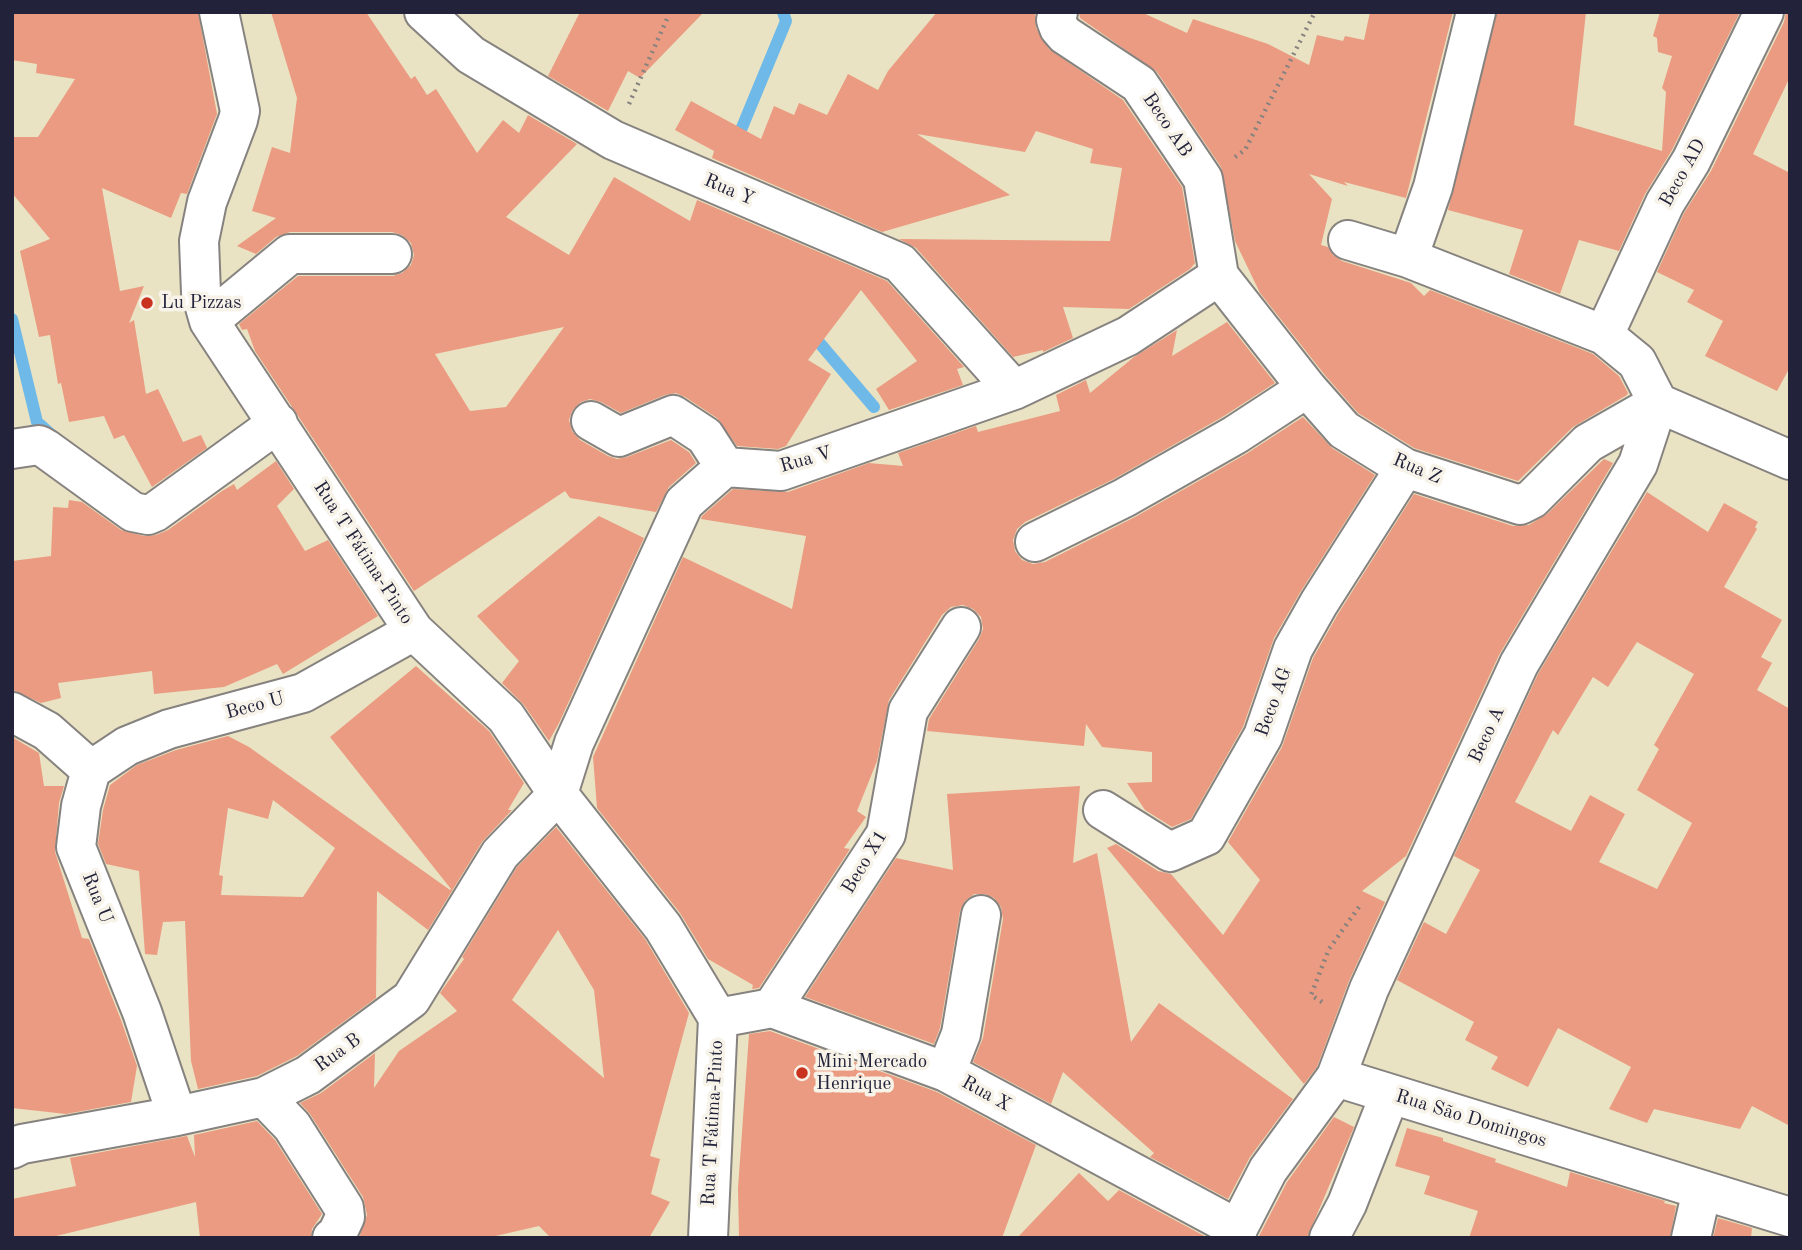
<!DOCTYPE html>
<meta charset="utf-8">
<style>
body{margin:0}
#map{position:relative;width:1802px;height:1250px;overflow:hidden;background:#e9e3c3;font-family:"Old Standard TT",serif}
canvas{display:block}
.frame{position:absolute;inset:0;border:14px solid #22223b;pointer-events:none}
</style>
<div id="map">
<canvas width="1802" height="1250"></canvas>
<div class="frame"></div>
</div>
<script>
const ctx = document.querySelector('canvas').getContext('2d');
ctx.lineJoin = 'round';
const poly = rows => new Path2D(rows.map(r => 'M' + r).join(''));
function trace(path, color, width, dash) { ctx.strokeStyle = color; ctx.lineWidth = width; ctx.lineCap = dash ? 'butt' : 'round'; ctx.setLineDash(dash || []); ctx.stroke(path); }
function fill(path, color) { ctx.fillStyle = color; ctx.fill(path, 'evenodd'); }
function label(font, color, halo, rows, align = 'center') {
  ctx.font = font + ' "Old Standard TT",serif'; ctx.lineWidth = 7; ctx.setLineDash([]); ctx.textBaseline = 'middle'; ctx.strokeStyle = halo; ctx.fillStyle = color; for (const [text, x, y, turn = 0] of rows) {
    ctx.save(); ctx.translate(x, y); ctx.rotate((+turn || 0) * Math.PI / 180); ctx.textAlign = isNaN(turn) ? turn : align; if (halo) ctx.strokeText(text, 0, 0); ctx.fillText(text, 0, 0); ctx.restore();
  }
}
const stream = poly([
 [736,142,786,21,783,12],
 [12,319,37,422,54,437],
 [811,333,874,407]
]);
const building = poly([
 [12,12,198,12,217,114,187,194,181,193,171,218,102,188,120,291,144,286,129,323,134,320,146,394,158,389,183,442,201,435,207,448,152,487,124,435,114,439,104,416,69,422,61,383,58,384,50,335,39,337,20,251,50,239,12,193,12,137,38,137,75,79,36,73,37,64,12,60],
 [271,12,366,12,411,79,415,76,427,95,436,89,477,153,503,120,519,133,528,115,577,144,506,217,569,255,614,177,690,221,697,200,887,281,964,367,957,369,963,385,889,410,876,389,917,361,861,290,808,360,831,374,786,446,778,449,737,446,717,418,685,397,676,393,665,395,621,413,601,402,590,399,581,402,572,411,569,420,572,431,580,440,608,456,617,459,627,457,671,440,689,452,696,463,669,487,656,512,570,498,565,491,414,591,255,351,247,329,242,330,239,324,298,276,393,276,402,273,411,265,414,255,411,243,402,235,392,232,290,232,276,237,256,254,237,246,276,218,252,211,272,147,290,153,297,98],
 [564,327,506,407,470,411,435,354],
 [580,12,704,12,640,78,628,71,608,111,548,76],
 [937,12,1035,12,1036,28,1049,49,1123,100,1182,187,1195,263,1190,269,1129,309,1063,307,1073,338,1043,352,1043,350,1013,357,916,248,899,239,1110,241,1122,168,1090,163,1093,149,1036,131,1025,152,917,134,1010,195,882,232,712,158,714,151,675,130,691,101,761,139,774,106,794,115,799,103,827,115,848,74,878,90,888,71],
 [1079,12,1141,12,1187,33,1193,19,1268,44,1309,65,1317,35,1343,41,1345,36,1364,40,1370,12,1453,12,1406,198,1344,182,1348,186,1309,174,1332,199,1321,245,1328,247,1333,255,1342,261,1411,283,1424,296,1430,290,1593,354,1619,376,1628,393,1627,395,1573,427,1518,481,1414,448,1358,413,1324,374,1260,293,1235,241,1221,167,1157,72,1080,18],
 [1497,12,1586,12,1574,125,1662,151,1666,92,1662,88,1672,56,1658,52,1657,38,1653,36,1660,12,1740,12,1672,150,1645,194,1619,251,1579,240,1560,294,1509,274,1523,230,1448,210],
 [1786,12,1790,12,1790,77,1753,154,1790,173,1790,367,1777,391,1705,356,1723,321,1687,302,1694,290,1657,272,1684,213,1711,171,1784,22],
 [1227,322,1275,383,1224,416,1114,479,1025,522,1017,529,1013,540,1015,551,1022,560,1033,564,1045,562,1135,517,1246,454,1303,417,1332,448,1375,475,1301,591,1274,638,1243,727,1191,819,1172,827,1145,810,1127,783,1152,782,1152,752,1102,747,1086,724,1084,746,927,731,929,719,979,639,983,629,981,617,973,609,963,605,951,607,942,615,889,700,877,761,857,811,866,817,844,848,850,849,759,988,752,989,753,985,708,959,680,913,597,808,593,757,683,557,792,609,806,536,701,519,702,516,733,489,788,492,869,463,903,466,898,453,976,426,978,432,1060,411,1056,395,1086,380,1090,393,1134,357,1177,330,1172,356],
 [1604,459,1613,463,1499,655,1406,856,1362,891,1385,902,1349,981,1317,1067,1304,1084,1107,848,1116,844,1158,871,1171,874,1223,935,1260,880,1228,842,1282,747,1313,658,1338,614,1414,494,1513,526,1529,525,1547,514],
 [276,461,294,489,277,506,305,551,328,540,378,616,283,674,277,664,224,687,154,694,152,671,58,683,61,698,41,703,13,690,12,561,51,556,53,507,68,508,69,500,82,502,121,530,144,536,156,535,168,530,222,491,234,484,237,490],
 [1647,492,1708,532,1724,503,1758,522,1755,527,1757,529,1724,587,1782,620,1761,657,1772,663,1757,690,1790,709,1790,1126,1752,1106,1740,1129,1654,1109,1647,1123,1609,1109,1631,1067,1558,1028,1528,1087,1491,1069,1498,1057,1465,1040,1474,1022,1397,980,1424,922,1446,934,1480,870,1454,856,1538,674],
 [1637,642,1694,674,1654,745,1659,749,1637,790,1692,823,1657,889,1599,862,1625,814,1590,795,1571,831,1515,802,1553,730,1558,735,1593,677,1608,687],
 [599,516,644,538,559,723,549,741,524,705,502,683,519,661,477,616],
 [416,666,489,731,524,783,508,810,512,810,482,842,428,930,377,891,376,998,297,1056,257,1076,198,1089,191,1061,185,921,163,922,157,955,145,954,139,871,106,864,98,844,103,810,110,785,137,765,176,750,228,736,249,747,450,890,451,889,330,737],
 [273,800,335,848,303,897,221,895,223,876,219,875,228,808,268,819],
 [12,737,39,753,44,786,64,786,59,803,55,852,82,938,89,939,121,1020,137,1066,131,1102,66,1114,12,1108],
 [1080,786,1073,863,1097,853,1131,1042,1159,1003,1293,1099,1250,1157,1228,1199,1150,1157,1154,1153,1063,1072,1051,1104,973,1062,983,1038,1003,919,1001,907,994,898,985,894,974,894,965,901,960,911,940,1028,934,1044,805,997,896,858,953,870,947,794],
 [556,827,645,939,689,1013,650,1156,660,1159,651,1194,670,1202,649,1238,551,1238,539,1226,487,1238,359,1238,367,1215,363,1197,310,1114,300,1103,321,1093,375,1053,374,1088,399,1051,457,1011,440,993,464,959,462,957,517,867],
 [558,930,594,990,604,1078,512,1000],
 [770,1031,937,1092,1036,1145,1002,1238,739,1238,738,1188,749,1034],
 [1334,1117,1354,1127,1307,1238,1258,1238,1287,1182],
 [257,1121,275,1140,322,1214,312,1229,311,1238,200,1238,196,1202,48,1238,12,1238,12,1199,76,1186,70,1158,187,1136,195,1157,194,1135],
 [1407,1128,1443,1138,1443,1141,1496,1159,1495,1162,1567,1187,1570,1172,1665,1201,1664,1203,1676,1206,1670,1238,1469,1238,1478,1211,1424,1194,1430,1176,1395,1166],
 [1079,1173,1108,1201,1119,1190,1208,1238,1017,1238],
 [1718,1218,1752,1228,1751,1238,1713,1238]
]);
const path = poly([
 [629,104,667,19],
 [1235,157,1245,150,1315,12],
 [1322,1002,1311,995,1329,949,1359,907]
]);
const minor = poly([
 [219,12,240,111,238,120,207,202,199,241,201,293,209,321,414,631,506,717,558,794,663,927,718,1018,708,1238],
 [424,12,471,55,613,140,900,263,1014,390],
 [1058,12,1056,20,1059,28,1065,35,1139,84,1203,179,1219,276,1307,388,1344,430,1405,468,1520,505,1532,499,1588,443,1658,403],
 [1348,240,1408,258,1604,335],
 [1408,258,1433,187,1476,12],
 [209,321,290,254,392,254],
 [1658,403,1637,362,1604,335,1665,203,1691,161,1764,12],
 [1658,403,1790,460],
 [591,421,619,437,673,415,705,436,725,467],
 [12,449,39,445,46,449,133,512,148,515,155,512,278,423],
 [1035,542,1124,498,1235,435,1307,388],
 [12,712,47,731,91,770],
 [91,770,81,806,76,847,142,1012,177,1116],
 [91,770,127,746,169,729,303,693,414,631],
 [1103,810,1170,852,1206,836,1263,736,1293,649,1319,603,1405,468],
 [772,1008,886,834,908,711,961,627],
 [718,1018,772,1008,946,1072,1238,1229],
 [946,1072,961,1034,981,915],
 [1336,1077,1790,1217],
 [264,1097,292,1126,344,1208,345,1217,337,1234,332,1238],
 [12,1149,22,1144,177,1116,264,1097,308,1075,411,999,500,854,558,794,574,743,684,503,725,467,781,471,1014,390,1128,336,1219,276],
 [1233,1238,1268,1170,1336,1077,1369,989,1519,664,1638,464,1658,403],
 [1329,1238,1347,1204,1390,1094],
 [1691,1238,1702,1190]
]);
const markers = [
 [147,303,7,"#c8321e"],
 [802,1073,7,"#c8321e"]
];
const streetNames = [
 ["Beco AB",1167,125,56],
 ["Beco AD",1683,173,-61],
 ["Rua Y",729,190,23],
 ["Rua V",806,460,-16],
 ["Rua Z",1417,469,23],
 ["Rua T Fátima-Pinto",363,553,57],
 ["Beco AG",1274,702,-70],
 ["Beco U",255,706,-15],
 ["Beco A",1487,735,-65],
 ["Beco X1",865,862,-59],
 ["Rua U",97,898,68],
 ["Rua B",338,1053,-36],
 ["Rua X",986,1094,29],
 ["Rua São Domingos",1471,1119,17],
 ["Rua T Fátima-Pinto",713,1123,-87]
];
const poiNames = [
 ["Lu Pizzas",161,303],
 ["Mini Mercado",816,1062],
 ["Henrique",816,1084]
];
trace(stream, '#6fb9e8', 12);
fill(building, '#eb9b81');
trace(minor, '#86827f', 42);
trace(path, '#86827f', 4.5, [2, 5]);
trace(minor, '#fff', 38);
for (const [x, y, r, color] of markers) { const dot = new Path2D(); dot.arc(x, y, r, 0, 2 * Math.PI); ctx.fillStyle = color; ctx.fill(dot); trace(dot, '#f7f3e8', 2.5); }
label('19px', '#22223b', '#f7f3e8', streetNames);
label('19px', '#22223b', '#f7f3e8', poiNames, 'left');
</script>
